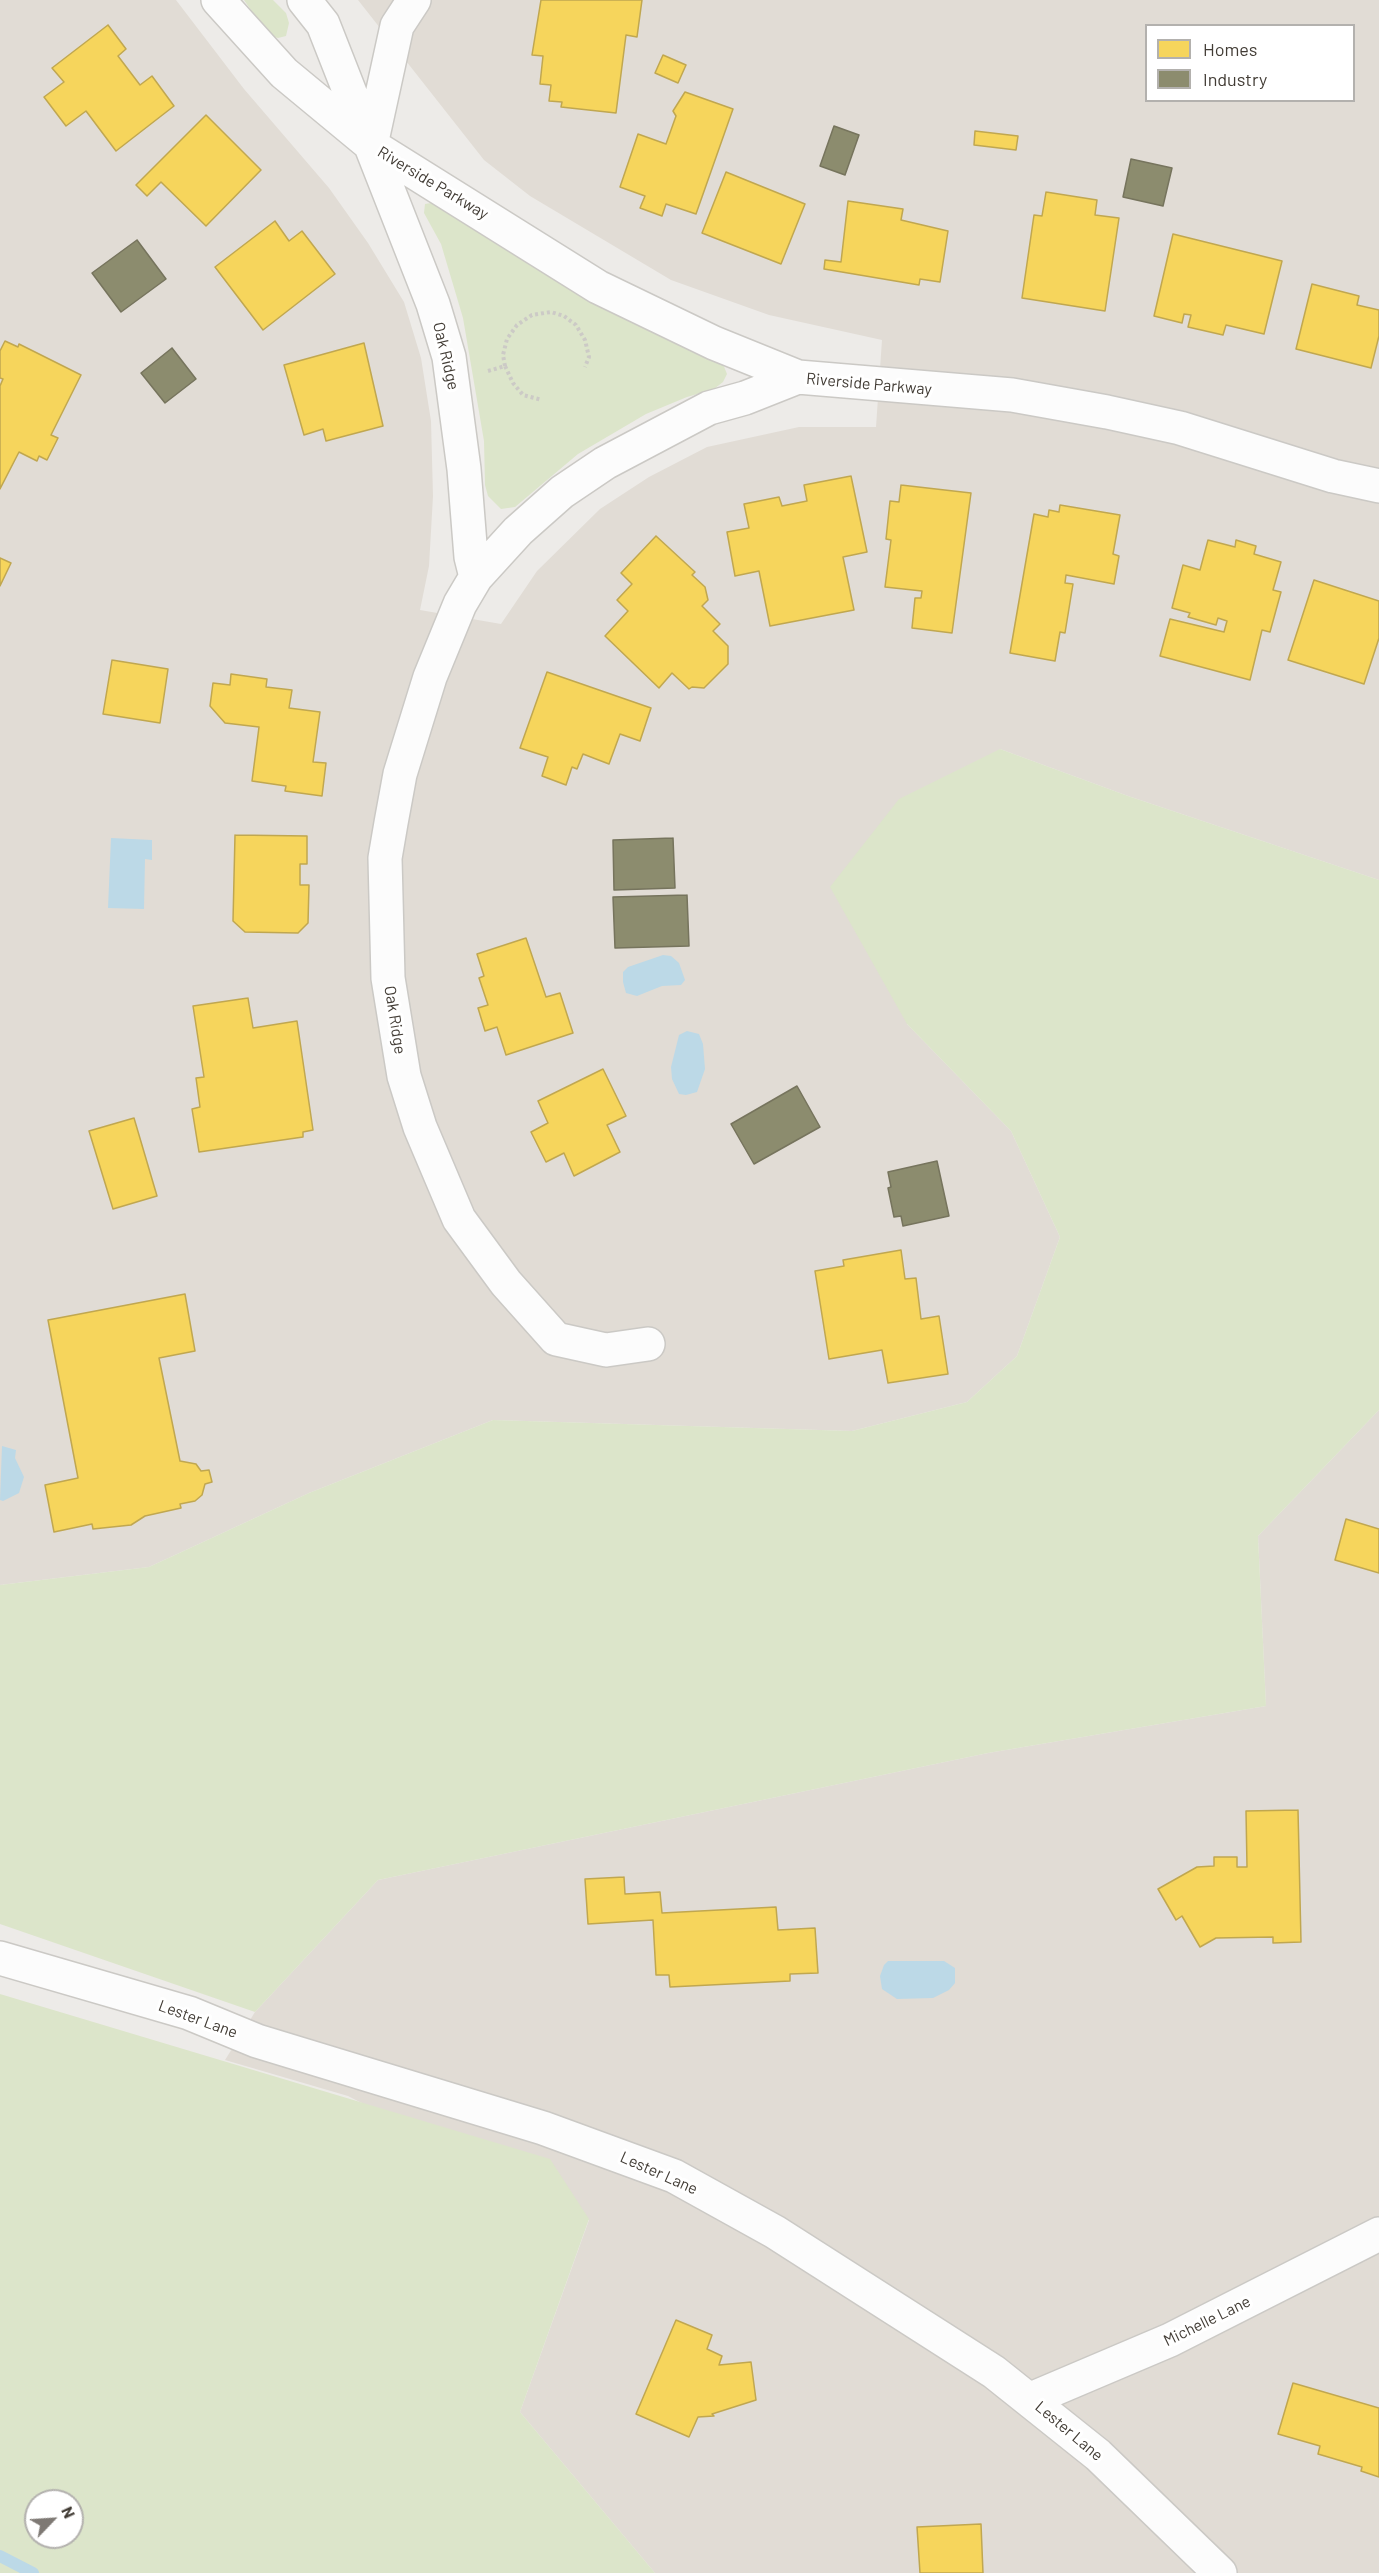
<!DOCTYPE html>
<style>
body{margin:0}
#map{position:relative;width:1379px;height:2573px;overflow:hidden;background:#edebe8;font-family:Barlow,sans-serif}
canvas{display:block}
.legend{position:absolute;left:1145px;top:24px;width:210px;height:78px;box-sizing:border-box;background:#fff;border:2px solid #b3b1ae;margin:0;padding:8px 10px;list-style:none;font-size:18px;color:#423c35}
.legend li{display:flex;align-items:center;gap:12px;height:30px}
.legend b{width:30px;border:2px solid #b3b1ae}
.north{position:absolute;left:24px;top:2489px;width:60px;height:60px;box-sizing:border-box;background:#fff;border:2px solid #b3b1ae;border-radius:50%;rotate:65deg;font-size:16px;font-weight:700;line-height:24px;text-align:center;color:#423c35}
.north::after{content:'';display:block;margin:auto;width:21px;height:27px;background:#7e7974;clip-path:polygon(50% 0,100% 100%,50% 72%,0 100%)}
</style>
<div id="map">
<canvas width="1379" height="2573"></canvas>
<ul class="legend">
<li><b style="height:16px;background:#f6d55c"></b>Homes</li>
<li><b style="height:16px;background:#8c8c6e"></b>Industry</li>
</ul>
<div class="north">N</div>
</div>
<script>
const ctx = document.querySelector('canvas').getContext('2d');
ctx.lineJoin = 'round';
function fill(path, color) { ctx.fillStyle = color; ctx.fill(path, 'evenodd'); }
const poly = rows => new Path2D(rows.map(r => 'M' + r).join(''));
function trace(path, color, width, dash) { ctx.strokeStyle = color; ctx.lineWidth = width; ctx.lineCap = dash ? 'butt' : 'round'; ctx.setLineDash(dash || []); ctx.stroke(path); }
function label(font, color, halo, rows, align = 'center') {
  ctx.font = font + ' Barlow,sans-serif'; ctx.lineWidth = 6; ctx.setLineDash([]); ctx.textBaseline = 'middle'; ctx.strokeStyle = halo; ctx.fillStyle = color; for (const [text, x, y, turn = 0] of rows) {
    ctx.save(); ctx.translate(x, y); ctx.rotate((+turn || 0) * Math.PI / 180); ctx.textAlign = isNaN(turn) ? turn : align; if (halo) ctx.strokeText(text, 0, 0); ctx.fillText(text, 0, 0); ctx.restore();
  }
}
const residential = poly([
 [0,0,176,0,244,89,329,188,368,243,404,302,421,358,431,421,433,496,429,566,420,610,501,624,537,571,600,509,649,477,707,447,799,427,876,427,882,340,769,315,671,280,530,196,484,160,358,0,1379,0,1379,880,1128,796,1000,749,907,1024,1011,1131,1060,1237,1017,1356,967,1402,852,1431,493,1420,309,1493,149,1567,0,1585],
 [1146,26,1354,26,1354,100,1146,100],
 [1379,1410,1379,2573,655,2573,520,2412,589,2220,348,2096,225,2060,255,2012,378,1880,988,1753,1266,1706,1258,1536]
]);
const green = poly([
 [244,0,273,0,286,13,289,23,286,36,278,38,268,35],
 [437,202,723,364,727,374,723,382,714,389,687,397,646,414,578,454,515,507,501,509,488,496,485,485,484,441,463,318,441,244,424,213,425,204],
 [1000,749,1128,796,1379,880,1379,1410,1258,1536,1266,1706,988,1753,378,1880,255,2012,0,1924,0,1585,149,1567,309,1493,493,1420,852,1431,967,1402,1017,1356,1060,1237,1011,1131,907,1024,830,887,899,799],
 [0,1994,550,2159,589,2219,520,2412,655,2573,0,2573],
 [36,2501,72,2501,72,2537,36,2537]
]);
const water = poly([
 [111,838,152,840,152,860,145,859,144,909,108,908],
 [663,955,671,956,679,963,685,980,681,985,662,986,637,996,626,993,623,982,623,972,628,967],
 [687,1031,699,1034,703,1044,705,1069,697,1092,686,1095,679,1094,672,1079,671,1067,679,1035],
 [2,1446,16,1450,15,1458,24,1477,19,1493,3,1501,0,1500],
 [888,1961,944,1961,955,1968,955,1983,949,1990,933,1998,897,1999,882,1989,880,1976,884,1965]
]);
const homes = poly([
 [541,0,642,0,637,37,626,35,616,113,561,107,562,102,549,101,551,85,540,84,543,56,532,55,541,0],
 [108,25,126,49,118,56,140,85,152,76,174,106,116,151,86,111,66,126,44,97,64,82,52,68,108,25],
 [663,55,686,65,678,83,655,73,663,55],
 [685,92,733,109,696,214,666,204,662,216,640,208,645,196,620,187,638,134,666,144,676,116,673,111,685,92],
 [206,115,261,170,206,226,161,182,147,196,136,185,206,115],
 [975,131,1018,136,1016,150,974,145,975,131],
 [726,172,805,204,781,264,702,233,726,172],
 [1046,192,1097,200,1095,215,1119,218,1105,311,1022,298,1034,215,1042,216,1046,192],
 [848,201,903,209,901,220,948,231,940,282,920,279,919,285,824,269,825,260,841,262,848,201],
 [275,221,289,241,302,231,335,274,263,330,215,267,275,221],
 [1173,234,1282,261,1264,334,1226,325,1223,335,1188,327,1191,315,1184,314,1182,323,1154,316,1173,234],
 [1312,284,1359,296,1357,305,1379,310,1379,336,1371,368,1296,349,1312,284],
 [5,341,18,347,19,344,81,375,51,435,58,438,47,460,39,456,37,461,19,452,0,489,0,386,3,379,0,378,0,351,5,341],
 [364,343,383,426,326,441,323,429,304,435,284,365,364,343],
 [851,476,867,552,843,557,854,610,770,626,759,571,735,576,727,532,749,528,744,504,779,497,782,506,807,501,804,485,851,476],
 [901,485,971,493,952,633,912,628,915,598,921,598,922,591,885,587,891,540,886,539,890,501,899,502,901,485],
 [1060,505,1120,515,1113,554,1119,556,1114,584,1066,575,1065,583,1073,584,1065,633,1060,632,1055,661,1010,653,1034,514,1048,517,1049,510,1059,512,1060,505],
 [656,536,695,572,692,575,705,587,708,600,702,606,720,624,713,631,728,646,728,664,704,688,692,687,689,689,672,673,659,688,605,636,628,611,617,600,632,584,621,573,656,536],
 [1208,540,1235,547,1236,540,1256,546,1254,554,1281,562,1273,590,1281,592,1270,632,1262,630,1250,680,1160,656,1170,619,1224,632,1227,621,1218,618,1216,625,1188,617,1190,613,1172,608,1183,565,1200,570,1208,540],
 [0,558,11,563,0,586,0,558],
 [1314,580,1379,601,1379,638,1364,684,1288,660,1314,580],
 [112,660,168,669,160,723,103,714,112,660],
 [547,672,651,708,640,741,620,734,609,764,583,754,577,769,572,767,566,785,542,776,548,757,520,748,547,672],
 [231,674,267,679,266,687,292,690,289,708,320,712,313,762,326,763,322,796,285,791,286,786,252,781,259,727,225,723,210,706,213,683,230,685,231,674],
 [235,835,307,836,307,864,300,864,300,885,309,885,308,923,298,933,245,932,233,921,235,835],
 [526,938,546,997,560,993,573,1033,506,1055,497,1027,485,1031,478,1008,488,1005,479,978,484,976,477,954,526,938],
 [248,998,253,1028,297,1021,313,1130,303,1132,303,1137,199,1152,192,1109,200,1107,196,1078,204,1077,193,1006,248,998],
 [603,1069,626,1116,607,1125,620,1152,574,1176,564,1153,546,1162,531,1132,548,1123,538,1101,603,1069],
 [134,1118,157,1196,113,1209,89,1131,134,1118],
 [901,1250,905,1279,916,1278,921,1319,939,1316,948,1374,888,1383,882,1350,829,1359,815,1271,844,1266,843,1260,901,1250],
 [185,1294,195,1351,159,1358,180,1461,196,1464,201,1471,209,1470,212,1482,205,1484,202,1495,195,1501,180,1504,181,1508,145,1516,131,1525,93,1529,92,1524,54,1532,45,1485,78,1478,48,1320,185,1294],
 [1346,1519,1379,1529,1379,1573,1335,1560,1346,1519],
 [1298,1810,1301,1942,1273,1943,1273,1937,1216,1938,1200,1947,1182,1916,1176,1920,1158,1889,1197,1867,1214,1866,1214,1857,1237,1857,1237,1867,1247,1867,1246,1811,1298,1810],
 [624,1877,625,1894,660,1892,662,1913,776,1907,778,1930,815,1928,818,1973,790,1974,790,1981,670,1987,669,1975,656,1975,653,1920,588,1924,585,1879,624,1877],
 [676,2320,712,2335,707,2349,722,2356,719,2365,751,2362,756,2400,712,2414,714,2416,698,2417,689,2437,636,2414,676,2320],
 [1293,2383,1379,2408,1379,2477,1361,2471,1362,2467,1318,2454,1320,2446,1278,2434,1293,2383],
 [981,2524,983,2573,920,2573,917,2527,981,2524]
]);
const industry = poly([
 [834,126,859,135,845,175,820,166,834,126],
 [1131,159,1172,168,1163,206,1123,197,1131,159],
 [137,240,166,279,121,312,92,273,137,240],
 [172,348,196,379,165,403,141,373,172,348],
 [673,838,675,888,614,890,613,840,673,838],
 [687,895,689,946,615,948,613,897,687,895],
 [797,1086,820,1127,754,1164,731,1124,797,1086],
 [937,1161,949,1216,903,1226,901,1216,894,1217,888,1188,891,1187,888,1172,937,1161]
]);
const stream = poly([
 [0,2556,33,2573]
]);
const path = poly([
 [505,366,503,355,507,339,517,325,532,315,551,312,564,316,576,325,585,340,589,357,585,367],
 [488,371,505,366,513,383,523,395,542,400]
]);
const minor = poly([
 [218,0,284,73,371,145,598,287,714,343,798,377,1012,395,1107,412,1180,428,1333,476,1379,486],
 [304,0,323,24,433,304,449,357,464,469,471,557,476,577],
 [371,145,397,26,414,0],
 [648,1344,606,1350,556,1339,506,1283,459,1219,420,1127,404,1076,388,978,385,858,391,823,400,774,430,677,460,604,476,577,518,531,562,492,605,463,709,408,745,398,798,377],
 [0,1958,189,2013,257,2041,543,2128,674,2176,775,2232,994,2372,1098,2455,1220,2573],
 [1031,2399,1170,2340,1379,2234]
]);
const streetNames = [
 ["Riverside Parkway",433,183,31],
 ["Oak Ridge",446,356,77],
 ["Riverside Parkway",869,384,5],
 ["Oak Ridge",395,1020,81],
 ["Lester Lane",198,2019,20],
 ["Lester Lane",659,2173,24],
 ["Michelle Lane",1207,2321,-26],
 ["Lester Lane",1069,2431,40]
];
fill(residential, '#e1dcd5');
fill(green, '#dce5ca');
fill(water, '#bcd9e7');
fill(homes, '#f6d55c');
trace(homes, '#c0a750', 1.5);
fill(industry, '#8c8c6e');
trace(industry, '#76745d', 1.5);
trace(stream, '#bcd9e7', 12);
trace(minor, '#cbc9c5', 36);
trace(path, '#cccac6', 4, [3, 3]);
trace(minor, '#fcfcfc', 33);
label('16px', '#423c35', '#fff', streetNames);
</script>
